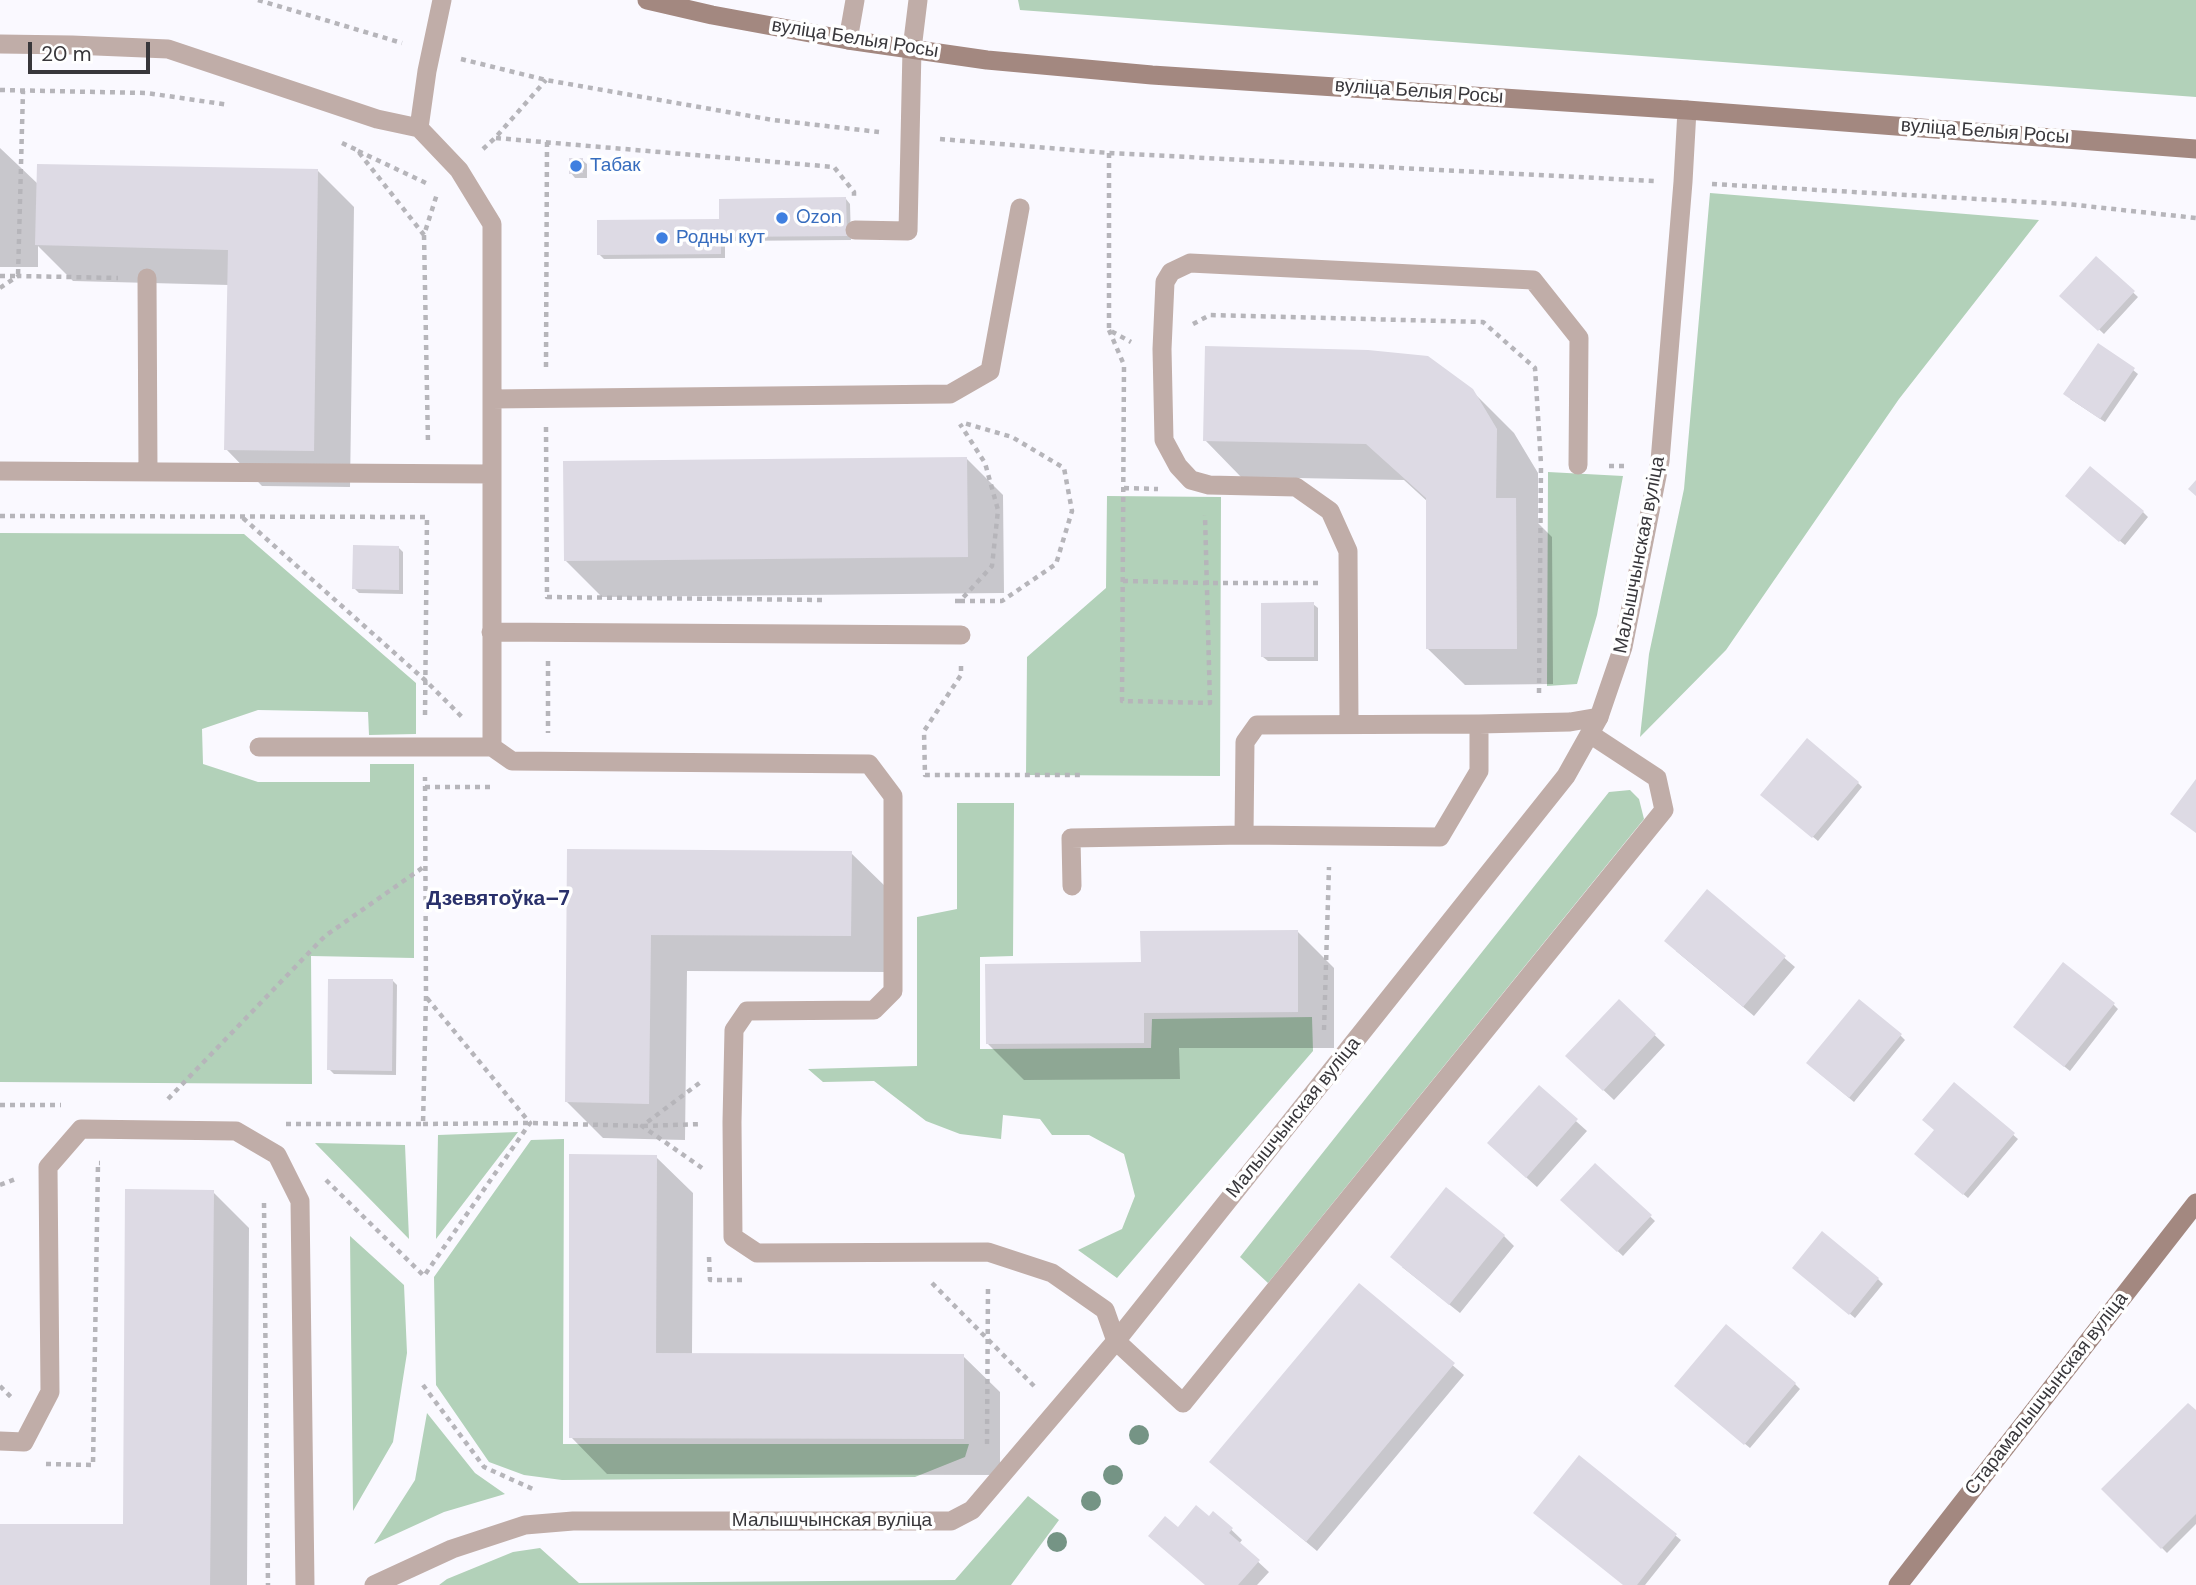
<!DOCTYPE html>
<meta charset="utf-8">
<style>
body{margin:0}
#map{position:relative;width:2196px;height:1585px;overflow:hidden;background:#faf9ff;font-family:"DM Sans",sans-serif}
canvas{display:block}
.scale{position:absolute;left:28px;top:42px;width:122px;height:32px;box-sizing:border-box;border:4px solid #38373b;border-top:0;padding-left:9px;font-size:21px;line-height:24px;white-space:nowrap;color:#38373b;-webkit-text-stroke:5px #fff;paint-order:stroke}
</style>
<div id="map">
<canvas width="2196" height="1585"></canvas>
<div class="scale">20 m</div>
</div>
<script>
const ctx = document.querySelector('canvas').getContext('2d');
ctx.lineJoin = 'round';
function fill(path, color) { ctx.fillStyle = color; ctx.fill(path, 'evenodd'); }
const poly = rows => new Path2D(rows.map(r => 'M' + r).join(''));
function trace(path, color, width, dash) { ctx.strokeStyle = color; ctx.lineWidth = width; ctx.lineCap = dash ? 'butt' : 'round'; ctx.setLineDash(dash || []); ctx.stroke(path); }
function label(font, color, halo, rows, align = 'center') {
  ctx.font = font + ' "DM Sans",sans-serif'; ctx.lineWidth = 7; ctx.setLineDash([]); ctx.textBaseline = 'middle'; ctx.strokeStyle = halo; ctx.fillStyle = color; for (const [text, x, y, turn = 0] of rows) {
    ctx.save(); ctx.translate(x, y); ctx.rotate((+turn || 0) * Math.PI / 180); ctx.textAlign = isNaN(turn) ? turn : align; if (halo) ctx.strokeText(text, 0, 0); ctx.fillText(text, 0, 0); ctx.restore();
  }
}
const green = poly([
 [1018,0,2196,0,2196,97,1020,10],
 [1710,193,2039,220,1899,399,1726,650,1640,737,1649,654,1684,489],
 [1548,472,1623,476,1597,615,1577,684,1547,686],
 [1107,496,1221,497,1220,776,1026,775,1027,657,1106,588],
 [0,533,244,534,416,683,416,734,369,735,368,712,258,710,202,729,203,764,258,782,370,782,370,764,414,764,414,958,311,956,312,1084,0,1082],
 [1630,790,1639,799,1644,819,1268,1283,1240,1257,1609,792],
 [957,803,1014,803,1013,956,980,957,980,1049,1151,1048,1152,1019,1312,1017,1313,1051,1117,1278,1078,1250,1122,1229,1135,1196,1124,1154,1089,1135,1052,1135,1040,1119,1003,1115,1001,1139,960,1134,926,1121,874,1081,823,1082,808,1069,917,1066,917,917,957,909],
 [518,1132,436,1239,438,1135],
 [564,1139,563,1444,969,1444,965,1457,915,1477,562,1480,524,1475,489,1462,436,1385,434,1277,531,1140],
 [315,1143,405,1145,409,1239],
 [350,1236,404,1285,407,1353,393,1442,353,1511],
 [427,1413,475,1473,505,1494,444,1512,374,1544,415,1480],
 [1028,1496,1059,1520,1011,1585,439,1585,447,1579,513,1552,540,1548,579,1583,955,1580]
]);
const shadow = poly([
 [0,148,38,184,317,170,354,207,350,487,262,486,226,449,229,285,73,281,38,246,38,267,0,267],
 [582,160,587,164,587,178,575,178,571,173],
 [846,199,850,204,851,240,725,241,725,258,604,259,599,254,721,220],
 [2096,258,2138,297,2104,334,2062,295],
 [2133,370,2138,374,2105,422,2070,399],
 [1471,390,1514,433,1538,473,1538,523,1552,537,1553,684,1465,685,1428,649,1428,502,1404,480,1241,477,1205,440],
 [966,458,1003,495,1004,593,602,597,566,561],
 [2072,501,2143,512,2148,517,2125,545],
 [398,547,403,552,403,594,359,593,354,588],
 [1313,604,1318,608,1318,661,1268,661,1263,657],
 [1858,783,1862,787,1818,841,1767,799],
 [569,850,851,853,888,889,887,972,687,971,685,1140,603,1138,567,1102],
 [1707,892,1795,967,1754,1016,1676,951],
 [1297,931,1334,968,1334,1048,1179,1048,1180,1079,1024,1080,987,1043,1142,964],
 [393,981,397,985,396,1075,334,1074,329,1069],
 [1619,1001,1665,1045,1614,1100,1578,1066],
 [2113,1004,2118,1009,2070,1071,2020,1031],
 [1900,1035,1905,1040,1854,1102,1813,1068],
 [1954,1084,2018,1139,1968,1198,1921,1158,1936,1130],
 [1539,1088,1587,1131,1537,1187,1500,1154],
 [656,1157,693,1193,692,1354,963,1356,1000,1392,1000,1475,607,1474,571,1437],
 [1595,1165,1655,1221,1623,1256,1562,1200],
 [213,1192,249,1228,247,1585,0,1585,0,1525,125,1526],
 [1504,1236,1514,1246,1460,1313,1402,1267],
 [1799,1272,1878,1279,1883,1284,1855,1318],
 [1360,1286,1464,1375,1317,1551,1222,1472],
 [1795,1384,1800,1389,1750,1448,1681,1391],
 [2196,1413,2196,1524,2167,1553,2104,1489],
 [1579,1458,1681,1540,1645,1585,1624,1585],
 [1214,1513,1242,1540,1239,1544,1269,1572,1257,1585,1206,1585,1178,1529,1209,1519]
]);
const building = poly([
 [569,158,583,158,583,173,569,174],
 [37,164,318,169,314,451,224,450,228,250,35,245],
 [846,197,847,236,721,237,721,254,597,255,597,220,719,219,719,199],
 [2096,256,2135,291,2098,331,2059,296],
 [2098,343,2135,368,2100,419,2063,394],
 [1205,346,1368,350,1428,356,1473,389,1497,429,1496,498,1516,498,1517,649,1426,649,1426,498,1366,444,1203,441],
 [967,457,968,557,564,561,563,461],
 [2090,466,2144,511,2119,542,2065,496],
 [2196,480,2196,496,2188,489],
 [353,545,399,546,399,590,352,589],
 [1314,602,1314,657,1261,657,1261,603],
 [1807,738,1859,782,1812,838,1760,795],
 [2196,779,2196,833,2170,814],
 [567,849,852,851,851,936,651,935,649,1104,565,1102],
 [1707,889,1786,956,1743,1007,1664,941],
 [1298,930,1298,1012,1144,1013,1144,1043,986,1044,985,964,1141,962,1140,931],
 [2063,962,2115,1003,2064,1067,2013,1027],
 [328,979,393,979,392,1071,327,1070],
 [1619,999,1656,1034,1603,1091,1565,1056],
 [1859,999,1902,1034,1849,1098,1806,1063],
 [1954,1082,2015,1133,1963,1195,1914,1154,1934,1130,1922,1120],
 [1539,1085,1578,1119,1526,1178,1487,1143],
 [569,1154,657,1155,656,1353,964,1354,964,1439,569,1438],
 [1595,1163,1652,1215,1617,1252,1560,1200],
 [1446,1187,1505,1235,1449,1305,1390,1257],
 [125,1189,214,1190,210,1585,0,1585,0,1524,123,1524],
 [1822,1231,1879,1278,1849,1315,1792,1268],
 [1359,1283,1455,1363,1306,1542,1209,1462],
 [1726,1324,1796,1383,1744,1445,1674,1386],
 [2188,1403,2196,1410,2196,1514,2161,1549,2101,1489],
 [1579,1455,1677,1534,1637,1585,1623,1585,1533,1513],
 [1196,1505,1209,1516,1213,1511,1233,1528,1229,1533,1260,1560,1238,1585,1205,1585,1148,1536,1165,1516,1178,1527]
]);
const path = poly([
 [258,0,402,43],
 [461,59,546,80,773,120,879,132],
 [0,90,147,93,229,105],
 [496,138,834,167,854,192,854,200],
 [940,139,1109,153,1655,181],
 [342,143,357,150,424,235,437,194],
 [483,149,495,138,546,80],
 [358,151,426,183],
 [1109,153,1109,330,1131,342],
 [1712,184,2067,204,2196,218],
 [424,235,428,444],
 [0,276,18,276,23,91],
 [0,288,18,276,118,278],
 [1193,324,1210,315,1483,322,1535,368,1541,464],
 [1109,330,1124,365,1122,701,1210,703,1205,515],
 [546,367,547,141],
 [546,427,547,597,823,600],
 [1609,466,1629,466],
 [1124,488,1158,489],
 [0,516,427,517,425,716],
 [243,518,426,681,462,717],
 [1123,581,1208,583,1318,583],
 [955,601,960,601,992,566,998,510,985,463,960,424],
 [960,601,1002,601,1056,564,1072,511,1064,468,1012,437,964,423],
 [548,661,548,733],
 [961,666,961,675,924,731,925,775,1083,775],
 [1539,693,1541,464],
 [425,787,494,787],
 [1324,1030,1329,867],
 [168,1099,325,936,425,866],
 [0,1105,61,1105],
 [286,1124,423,1124,426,997,425,777],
 [423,1124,530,1123,642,1126,702,1124],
 [702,1168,642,1126,702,1081],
 [326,1180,424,1276,530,1123,426,997],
 [0,1185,18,1178],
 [264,1203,268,1585],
 [709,1257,710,1280,742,1280],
 [932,1283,1035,1387],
 [423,1385,484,1467,535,1490],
 [0,1386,12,1398],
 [987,1444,988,1285],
 [46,1464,93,1465,98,1163,100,1163]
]);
const service = poly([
 [442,0,427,71,419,128,459,170,492,224,492,747,512,761,869,764,893,796,893,991,874,1010,747,1011,734,1030,732,1122,733,1237,757,1253,988,1252,1052,1273,1105,1310,1116,1341,1183,1403,1664,810,1657,778,1590,734],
 [0,44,72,45,168,49,377,119,419,128],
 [855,230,908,231,912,49],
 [147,278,148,472],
 [492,399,950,394,990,371,1020,208],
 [0,471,491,474],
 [491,632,961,635],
 [1349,724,1348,551,1330,511,1296,487,1209,485,1191,480,1178,466,1164,440,1162,349,1165,282,1171,272,1190,263,1533,280,1579,338,1578,465],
 [259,747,492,747],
 [1244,835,1245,742,1257,725,1479,724,1570,722,1599,717],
 [1072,886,1071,838,1244,835,1440,837,1479,771,1479,724],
 [0,1441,24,1442,50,1392,48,1167,81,1129,236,1131,277,1155,300,1201,305,1585]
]);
const minor = poly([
 [374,1585,452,1549,525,1525,573,1521,951,1521,972,1510,1116,1341,1566,776,1599,717,1623,647,1660,461,1683,182,1687,110]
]);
const tertiary = poly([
 [848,40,855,0],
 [912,49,918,0]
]);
const secondary = poly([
 [647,0,712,15,848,40,987,60,1152,75,1687,110,2196,149],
 [1898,1585,2196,1203]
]);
const trees = [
 [1139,1435],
 [1113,1475],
 [1091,1501],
 [1057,1542]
];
const markers = [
 [576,166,7,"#3f7fe0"],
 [782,218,7,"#3f7fe0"],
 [662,238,7,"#3f7fe0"]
];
const streetNames = [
 ["вуліца Белыя Росы",855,39,9],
 ["вуліца Белыя Росы",1419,92,4],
 ["вуліца Белыя Росы",1985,132,4],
 ["Малышчынская вуліца",1640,555,-79],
 ["Малышчынская вуліца",1294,1118,-51],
 ["Старамалышчынская вуліца",2047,1394,-52],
 ["Малышчынская вуліца",832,1521]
];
const shopNames = [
 ["Табак",590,166],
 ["Ozon",796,218],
 ["Родны кут",676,238]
];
const neighbourhoodNames = [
 ["Дзевятоўка–7",498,899]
];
fill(green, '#b2d1b9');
fill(shadow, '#0003');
fill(building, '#dddae4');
trace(path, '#b6b5ba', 4.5, [5, 5]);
trace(service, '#c0ada8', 19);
trace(minor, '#c0ada8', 19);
trace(tertiary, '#c0ada8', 19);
trace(secondary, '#a38880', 19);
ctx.fillStyle = '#759485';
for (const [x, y] of trees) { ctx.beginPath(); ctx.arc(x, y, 10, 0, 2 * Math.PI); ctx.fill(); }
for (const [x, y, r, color] of markers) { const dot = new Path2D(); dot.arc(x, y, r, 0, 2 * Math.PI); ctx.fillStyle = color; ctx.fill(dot); trace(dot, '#fff', 2.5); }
label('19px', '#38373b', '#fff', streetNames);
label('19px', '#366cbe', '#fff', shopNames, 'left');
label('bold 21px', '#2a316b', '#fff', neighbourhoodNames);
</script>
